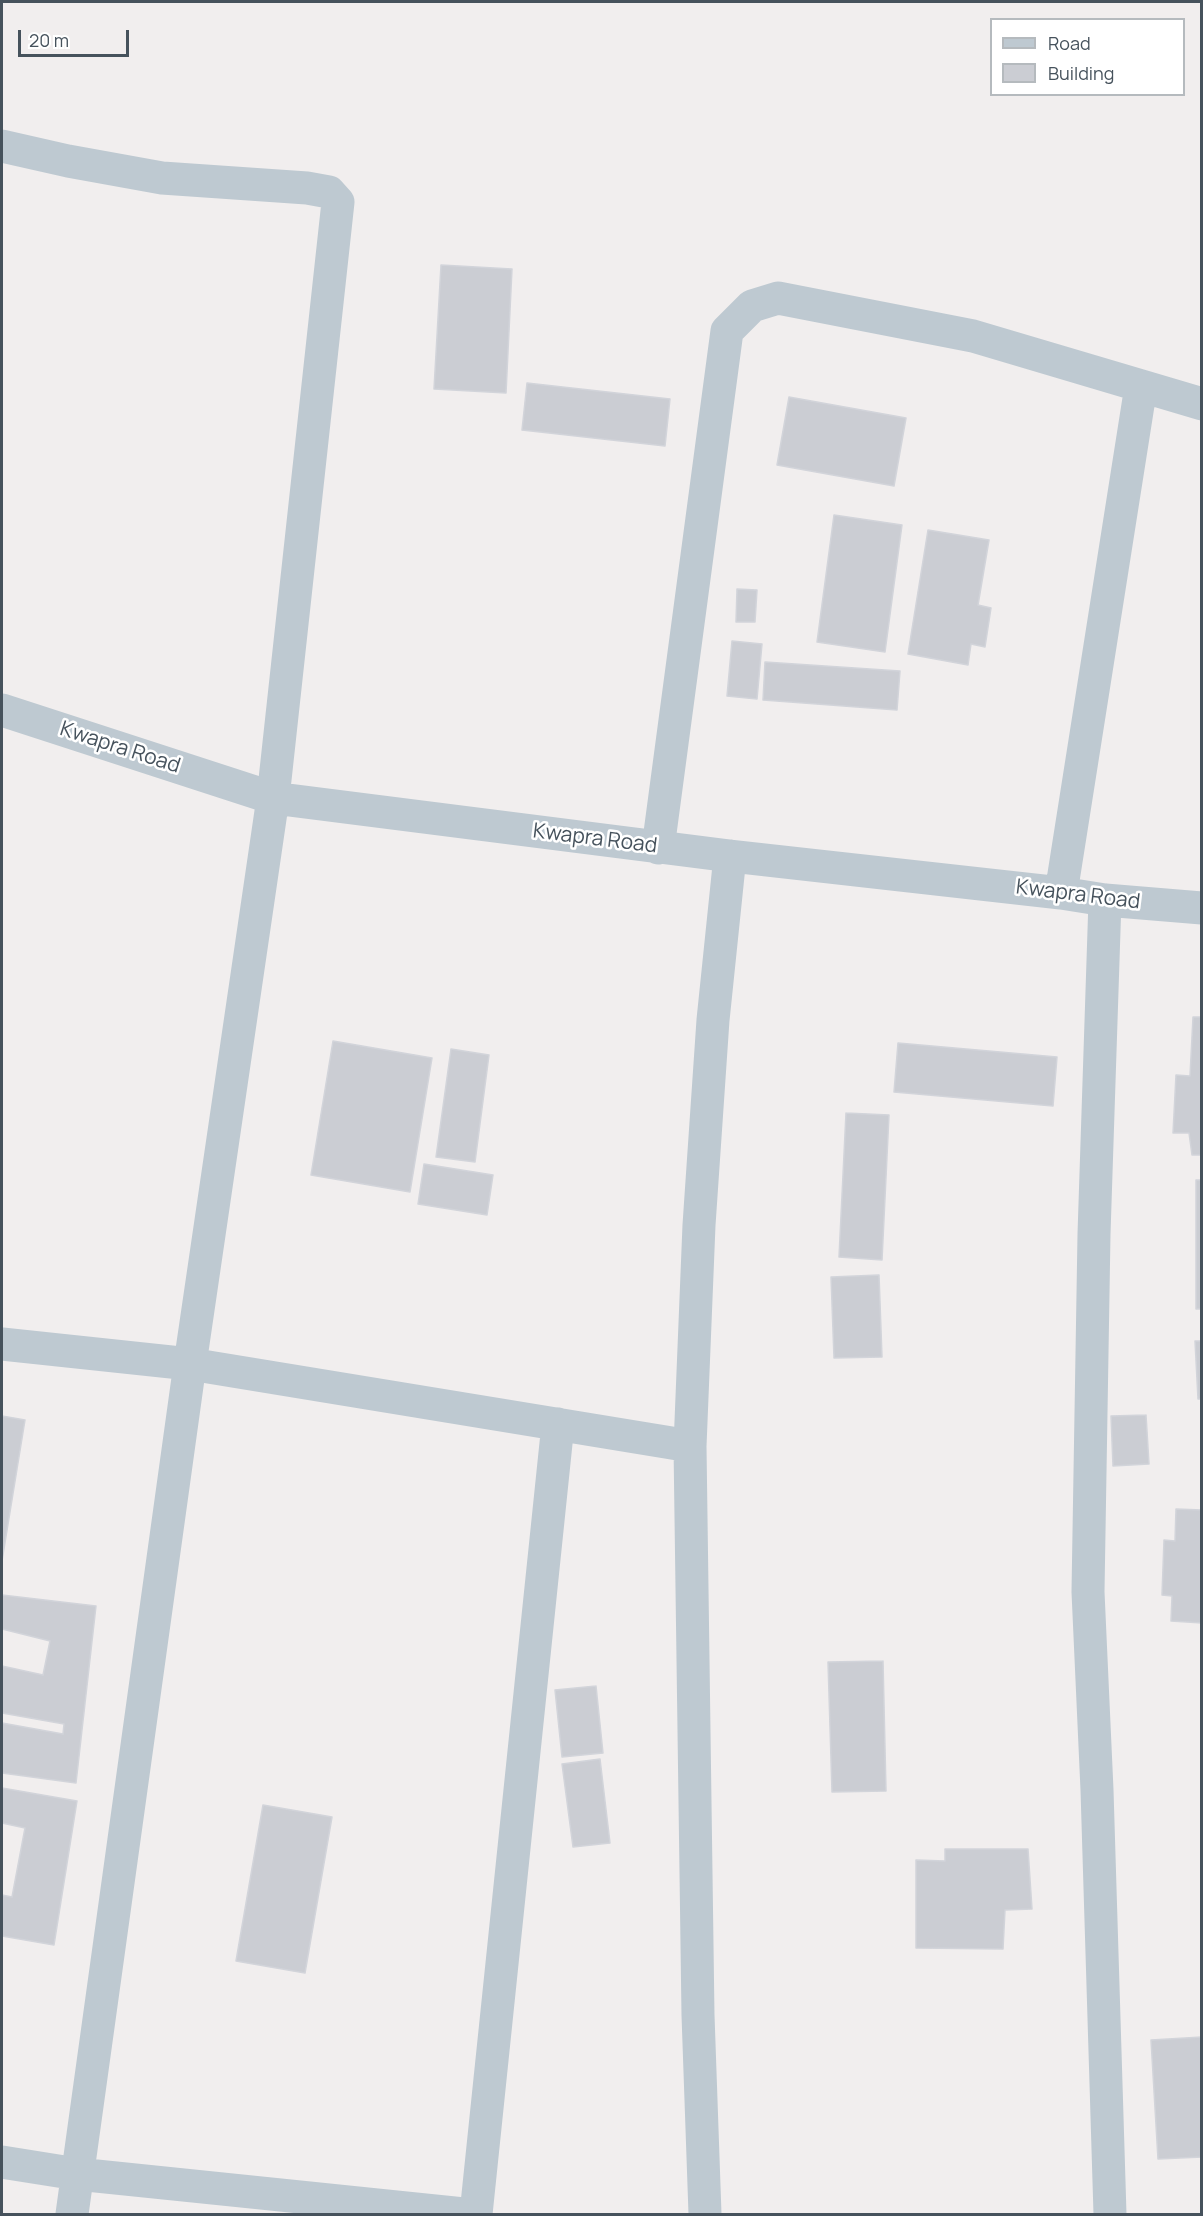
<!DOCTYPE html>
<style>
body{margin:0}
#map{position:relative;width:1203px;height:2216px;overflow:hidden;background:#f1eeee;font-family:Manrope,sans-serif}
canvas{display:block}
.frame{position:absolute;inset:0;border:3px solid #46525c;pointer-events:none}
.legend{position:absolute;left:990px;top:18px;width:195px;height:78px;box-sizing:border-box;background:#fff;border:2px solid #b5babe;margin:0;padding:8px 10px;list-style:none;font-size:18px;color:#46525c}
.legend li{display:flex;align-items:center;gap:12px;height:30px}
.legend b{width:30px;border:2px solid #b5babe}
.scale{position:absolute;left:18px;top:30px;width:111px;height:27px;box-sizing:border-box;border:3px solid #46525c;border-top:0;padding-left:8px;font-size:18px;line-height:21px;white-space:nowrap;color:#46525c;-webkit-text-stroke:4px #fff;paint-order:stroke}
</style>
<div id="map">
<canvas width="1203" height="2216"></canvas>
<div class="frame"></div>
<ul class="legend">
<li><b style="height:8px;background:#bec9d1"></b>Road</li>
<li><b style="height:16px;background:#cbcdd3"></b>Building</li>
</ul>
<div class="scale">20 m</div>
</div>
<script>
const ctx = document.querySelector('canvas').getContext('2d');
ctx.lineJoin = 'round';
function fill(path, color) { ctx.fillStyle = color; ctx.fill(path, 'evenodd'); }
const poly = rows => new Path2D(rows.map(r => 'M' + r).join(''));
function trace(path, color, width, dash) { ctx.strokeStyle = color; ctx.lineWidth = width; ctx.lineCap = dash ? 'butt' : 'round'; ctx.setLineDash(dash || []); ctx.stroke(path); }
function label(font, color, halo, rows, align = 'center') {
  ctx.font = font + ' Manrope,sans-serif'; ctx.lineWidth = 5; ctx.setLineDash([]); ctx.textBaseline = 'middle'; ctx.strokeStyle = halo; ctx.fillStyle = color; for (const [text, x, y, turn = 0] of rows) {
    ctx.save(); ctx.translate(x, y); ctx.rotate((+turn || 0) * Math.PI / 180); ctx.textAlign = isNaN(turn) ? turn : align; if (halo) ctx.strokeText(text, 0, 0); ctx.fillText(text, 0, 0); ctx.restore();
  }
}
const building = poly([
 [441,265,512,269,506,393,434,389,441,265],
 [527,383,670,399,665,446,522,430,527,383],
 [789,397,906,418,894,486,777,465,789,397],
 [834,515,902,525,885,652,817,642,834,515],
 [928,530,989,540,978,605,991,608,985,647,971,644,968,665,908,654,928,530],
 [737,589,757,590,755,622,736,622,737,589],
 [732,641,762,644,757,699,727,696,732,641],
 [765,662,900,671,897,710,763,700,765,662],
 [1193,1017,1202,1017,1202,1155,1192,1155,1189,1133,1173,1133,1176,1075,1190,1076,1193,1017],
 [333,1041,432,1058,410,1192,311,1175,333,1041],
 [898,1043,1057,1057,1053,1106,894,1092,898,1043],
 [451,1049,489,1055,475,1162,436,1157,451,1049],
 [846,1113,889,1115,882,1260,839,1257,846,1113],
 [424,1164,493,1175,487,1215,418,1204,424,1164],
 [1196,1180,1202,1180,1202,1309,1196,1309,1196,1180],
 [879,1275,882,1357,834,1358,831,1277,879,1275],
 [1195,1341,1202,1341,1202,1399,1198,1399,1195,1341],
 [1146,1415,1149,1464,1113,1466,1111,1416,1146,1415],
 [2,1416,25,1420,2,1561,2,1416],
 [1176,1509,1202,1510,1202,1623,1171,1621,1172,1596,1162,1595,1164,1540,1175,1541,1176,1509],
 [2,1595,96,1606,76,1783,2,1773,2,1723,63,1734,64,1724,2,1713,2,1666,43,1675,50,1641,2,1629,2,1595],
 [883,1661,886,1791,832,1792,828,1662,883,1661],
 [596,1686,603,1753,562,1757,555,1690,596,1686],
 [600,1759,610,1843,573,1847,562,1764,600,1759],
 [2,1788,77,1801,54,1945,2,1936,2,1895,12,1897,25,1828,2,1823,2,1788],
 [263,1805,332,1817,305,1973,236,1961,263,1805],
 [945,1849,1028,1849,1032,1909,1005,1910,1003,1949,916,1948,916,1860,945,1861,945,1849],
 [1202,2037,1202,2157,1158,2159,1151,2040,1202,2037]
]);
const minor = poly([
 [2,146,68,161,162,178,307,188,329,192,338,202,273,798,190,1364,72,2214],
 [2,710,273,798,730,856,1061,893,1105,900,1202,908],
 [658,848,727,331,752,306,778,298,973,336,1202,404],
 [1061,893,1141,386],
 [1105,900,1094,1234,1088,1592,1097,1790,1110,2214],
 [2,1344,190,1364,690,1446],
 [2,2162,77,2174,464,2214],
 [476,2214,558,1424],
 [705,2214,698,2015,690,1446,699,1225,713,1020,730,856]
]);
const streetNames = [
 ["Kwapra Road",120,748,18],
 ["Kwapra Road",595,839,7],
 ["Kwapra Road",1078,895,7]
];
fill(building, '#cbcdd3');
trace(building, '#d2d4da', 1.5);
trace(minor, '#bec9d1', 33);
label('21px', '#46525c', '#fff', streetNames);
</script>
